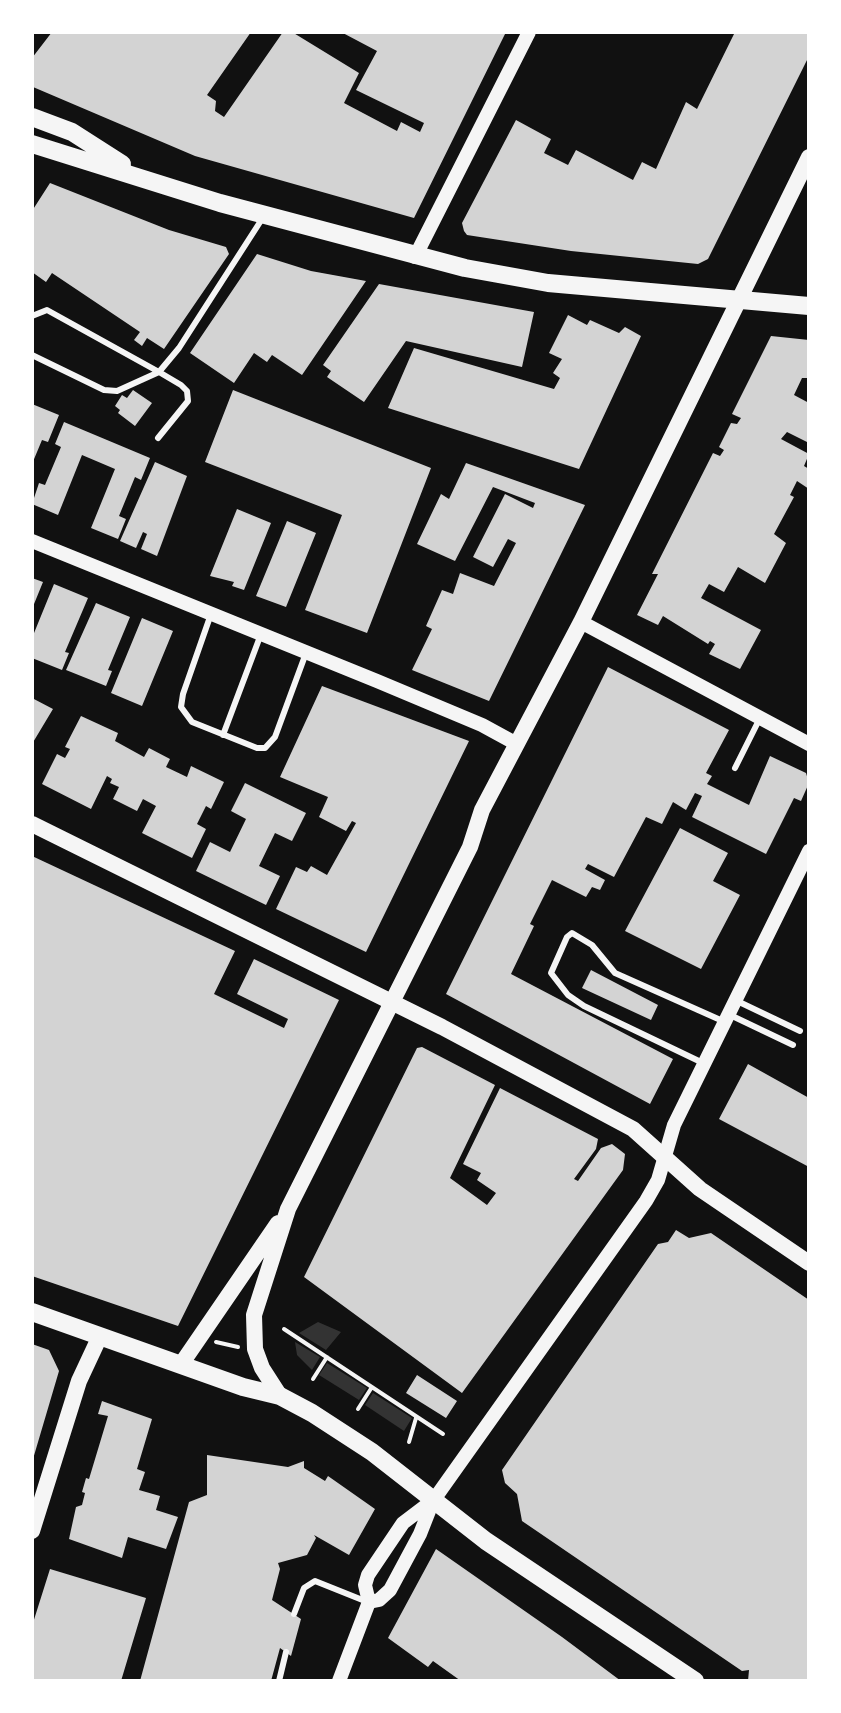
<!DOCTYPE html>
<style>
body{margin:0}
#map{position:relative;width:841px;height:1713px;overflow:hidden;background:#111;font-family:"Titillium Web",sans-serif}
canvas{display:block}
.frame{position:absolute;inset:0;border:34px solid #fff;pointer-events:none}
</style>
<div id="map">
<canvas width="841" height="1713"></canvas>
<div class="frame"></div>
</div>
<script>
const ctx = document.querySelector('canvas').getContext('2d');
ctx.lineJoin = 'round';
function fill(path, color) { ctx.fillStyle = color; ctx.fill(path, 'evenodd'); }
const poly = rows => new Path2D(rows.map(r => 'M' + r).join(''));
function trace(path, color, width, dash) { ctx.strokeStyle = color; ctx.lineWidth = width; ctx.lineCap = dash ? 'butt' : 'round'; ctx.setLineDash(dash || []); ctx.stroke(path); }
const water = poly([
 [318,1322,341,1332,326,1350,299,1333],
 [295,1342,320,1357,312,1370,297,1355],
 [327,1363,367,1388,359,1400,319,1375],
 [373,1393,412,1418,404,1431,365,1405]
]);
const building = poly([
 [52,32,251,32,207,95,216,101,215,111,224,117,283,32,292,32,359,73,344,103,397,131,401,122,420,132,424,123,356,90,377,51,341,32,506,32,414,218,195,156,33,87,32,58],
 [735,32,809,32,809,56,708,259,698,264,571,251,467,235,464,231,462,223,516,120,551,139,544,153,568,165,576,150,633,180,642,162,656,169,686,102,697,109],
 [50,183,169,230,226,247,229,254,164,349,147,338,142,346,134,340,140,332,52,273,46,282,32,272,32,211],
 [257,254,311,271,366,281,302,375,272,355,267,362,254,353,234,383,190,353],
 [379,284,534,312,522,367,406,341,364,402,327,377,331,371,323,365],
 [568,315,587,325,590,320,619,333,625,327,641,336,579,469,388,408,414,348,554,389,560,378,553,373,562,359,549,353],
 [771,336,809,340,809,378,802,378,794,395,809,403,809,443,787,432,781,439,809,454,804,466,809,469,809,489,797,481,790,495,794,497,774,534,786,543,765,583,738,567,724,592,709,584,701,598,761,630,740,669,709,654,715,644,710,641,708,644,663,616,658,625,637,615,658,574,652,574,713,453,720,456,724,450,719,447,731,423,737,424,741,418,732,414],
 [133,390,152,403,135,426,118,413,120,410,115,406,122,395,127,398],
 [233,390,431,468,367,633,305,610,342,515,205,462],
 [32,404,59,415,48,442,42,440,32,464],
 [64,422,150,458,141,480,135,477,119,516,126,519,118,539,91,528,115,469,82,455,58,515,32,504,39,483,45,485,61,447,55,444],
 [155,462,187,476,157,556,141,549,147,534,143,532,136,548,120,541],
 [466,463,585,505,489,701,412,670,432,629,426,626,442,590,453,594,460,573,494,586,516,543,508,539,493,567,473,557,505,494,533,508,535,503,493,487,455,561,417,544,441,494,449,499],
 [237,509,271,523,244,590,232,586,234,582,210,576],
 [287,521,316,533,286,607,256,596],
 [32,578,43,582,32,609],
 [54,584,88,598,65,652,69,653,62,670,32,658,32,638],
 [96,603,130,617,108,670,112,671,106,686,66,670],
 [142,618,173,631,142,706,111,693],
 [608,667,729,730,706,773,712,776,707,784,749,805,770,756,806,773,809,783,801,801,794,798,766,854,692,817,702,796,695,793,686,810,673,802,662,824,646,817,614,877,588,864,585,869,605,880,600,890,592,887,586,897,552,880,530,924,534,926,511,974,673,1059,650,1104,446,994],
 [322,686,469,741,366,952,276,909,296,867,307,872,311,866,327,875,356,823,352,821,346,831,319,817,328,797,280,777],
 [32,698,53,709,32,744],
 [81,716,118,733,115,741,144,757,149,748,170,759,166,767,187,777,191,766,224,782,211,809,206,806,197,824,206,829,192,858,142,833,156,806,143,799,137,811,113,799,119,787,110,783,112,779,107,776,91,809,42,784,57,754,65,758,70,749,65,747],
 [245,783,306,813,292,841,275,833,259,866,280,876,266,905,196,871,210,842,230,852,246,819,231,811],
 [680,828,728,853,713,881,740,895,701,969,625,931],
 [32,856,235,951,214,994,284,1028,288,1019,237,994,254,959,339,1000,178,1326,32,1276],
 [591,970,658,1005,651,1020,582,988],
 [422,1047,495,1085,450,1178,487,1205,496,1193,477,1180,481,1173,463,1164,500,1088,598,1139,596,1149,574,1179,578,1181,601,1148,612,1144,625,1154,623,1170,462,1393,304,1277,417,1048],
 [748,1064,809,1098,809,1167,719,1119],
 [676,1230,689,1238,711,1233,809,1300,809,1681,748,1681,749,1670,742,1671,522,1521,517,1494,505,1483,502,1470,658,1244,668,1242],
 [32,1344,49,1350,59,1371,33,1459],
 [417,1375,457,1401,446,1418,406,1393],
 [102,1401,152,1419,137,1469,145,1472,139,1490,160,1496,156,1510,178,1517,166,1549,128,1537,122,1558,69,1539,76,1507,82,1505,85,1493,82,1492,86,1478,89,1479,108,1416,98,1414],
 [207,1455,288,1467,304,1461,304,1468,325,1481,328,1476,375,1509,349,1555,314,1535,316,1538,307,1555,278,1563,280,1569,272,1600,301,1619,291,1656,280,1648,271,1681,140,1681,189,1502,207,1495],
 [436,1549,562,1637,621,1681,461,1681,433,1661,428,1667,388,1638],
 [50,1569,146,1598,121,1681,32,1681,32,1626]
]);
const path = poly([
 [284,1329,443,1434],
 [216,1342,238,1347],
 [313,1379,327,1357],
 [358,1409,372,1387],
 [409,1442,416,1418]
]);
const service = poly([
 [32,316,47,310,159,372],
 [32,355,104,390,117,391,159,372],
 [158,438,188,401,187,391,181,385,159,372,179,348,262,219],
 [211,614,183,694,181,707,192,722,257,748,265,748,275,737,306,653],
 [223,735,261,634],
 [735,768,760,718],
 [735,1000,800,1031],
 [728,1014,793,1045],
 [703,1063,584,1006,568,995,551,973,567,937,572,933,592,945,615,973,725,1022],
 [294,1614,304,1588,315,1581,365,1601],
 [279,1681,286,1652]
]);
const tertiary = poly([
 [415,257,529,32],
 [32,541,377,681,482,725,515,743],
 [581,622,809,744],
 [369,1602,379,1600,390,1590,420,1534,433,1501,646,1201,658,1180,674,1125,809,851],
 [339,1681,369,1602,365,1585,368,1575,403,1523,432,1501]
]);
const secondary = poly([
 [32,824,442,1027,633,1129,700,1189,809,1263],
 [182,1363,278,1223],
 [280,1396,262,1368,255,1349,254,1315,288,1209,470,847,482,810,581,622,809,157],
 [32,1531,79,1381,100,1336]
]);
const primary = poly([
 [32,117,72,132,122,164],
 [32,144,220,203,465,268,548,283,809,306],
 [32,1312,243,1387,280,1396,312,1413,372,1452,486,1541,695,1681]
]);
fill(water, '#333');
fill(building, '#d3d3d3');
trace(path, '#f5f5f5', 4);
trace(service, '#f5f5f5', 6);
trace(tertiary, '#f5f5f5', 14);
trace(secondary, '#f5f5f5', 16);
trace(primary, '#f5f5f5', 18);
</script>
